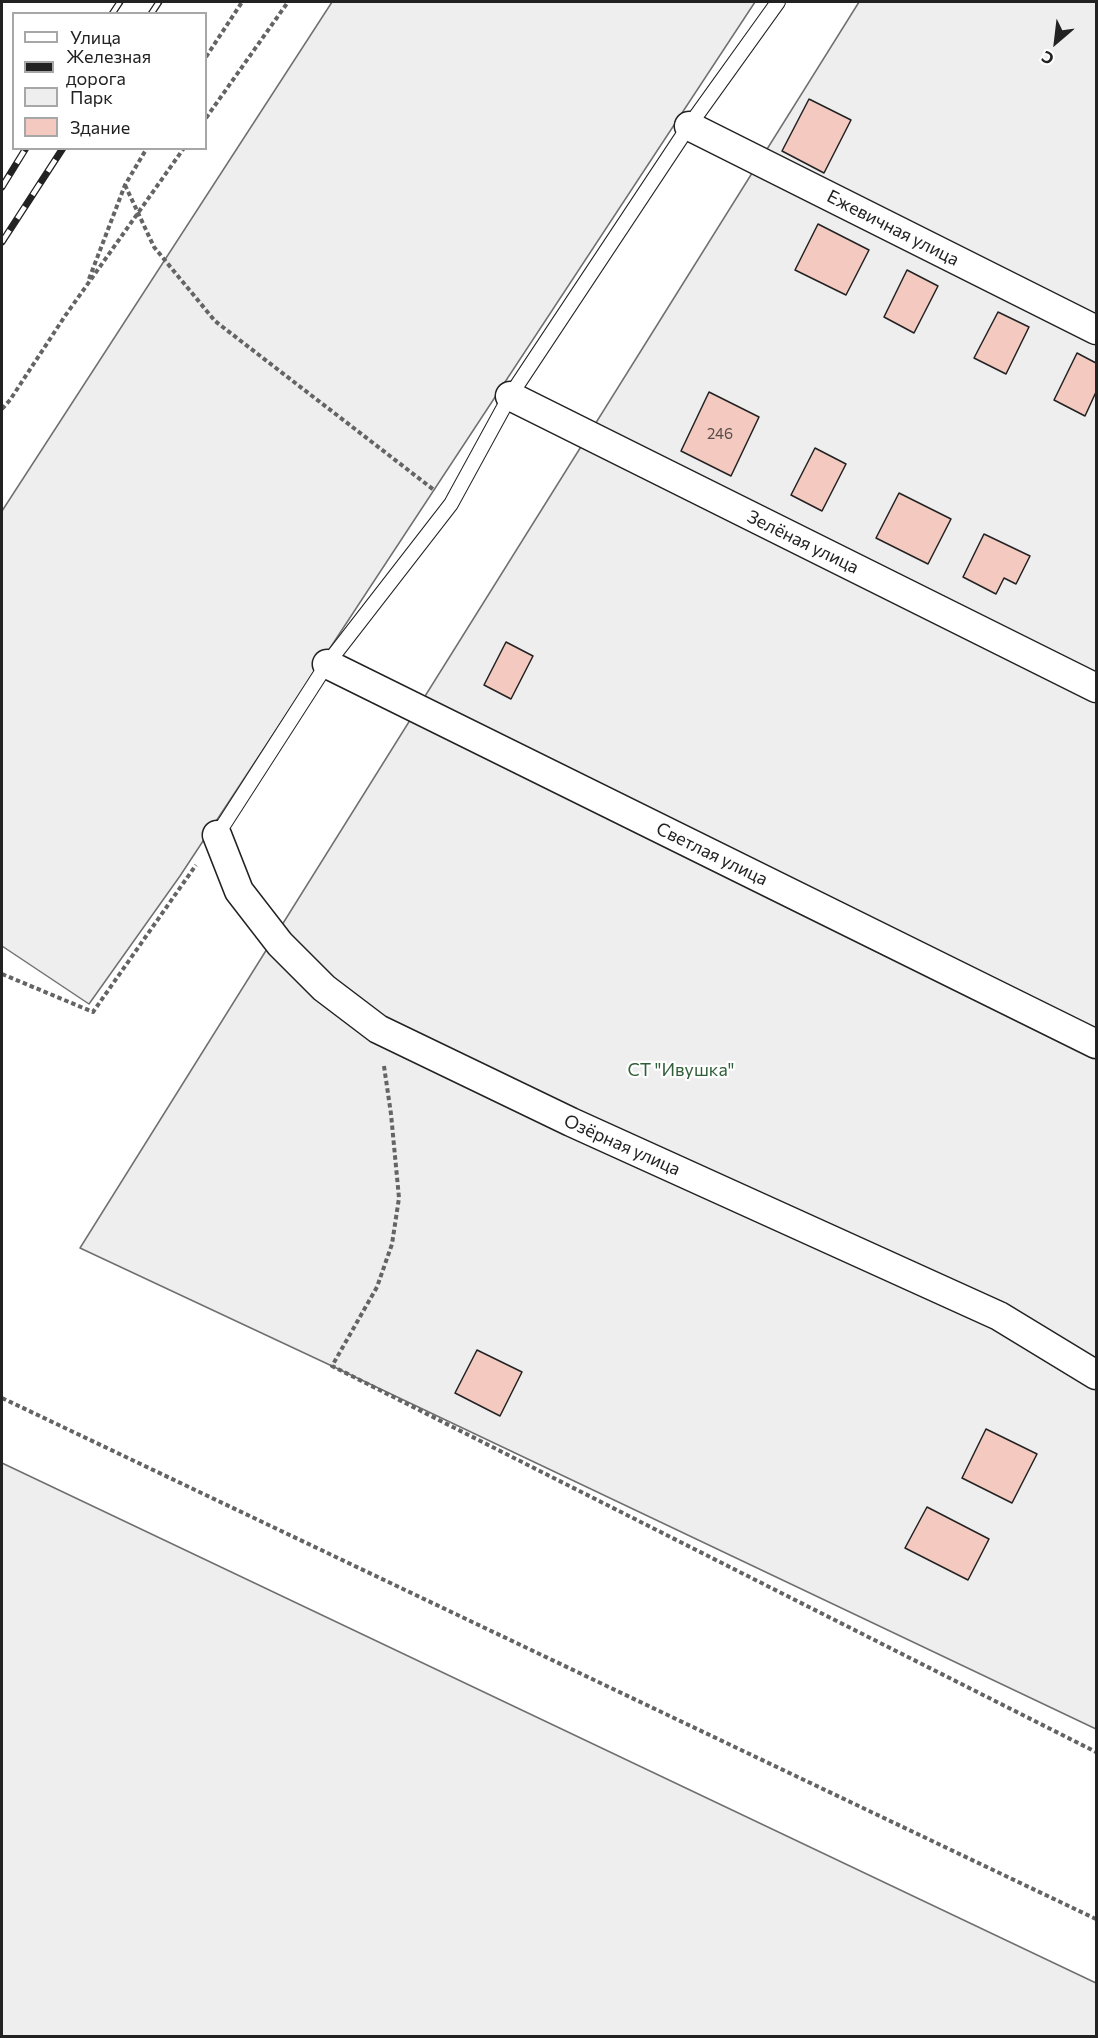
<!DOCTYPE html>
<meta charset="utf-8">
<style>
body{margin:0}
#map{position:relative;width:1098px;height:2038px;overflow:hidden;background:#fff;font-family:Commissioner,sans-serif}
canvas{display:block}
.frame{position:absolute;inset:0;border:3px solid #222;pointer-events:none}
.legend{position:absolute;left:12px;top:12px;width:195px;height:138px;box-sizing:border-box;background:#fff;border:2px solid #a7a7a7;margin:0;padding:8px 10px;list-style:none;font-size:18px;color:#222}
.legend li{display:flex;align-items:center;gap:12px;height:30px}
.legend b{width:30px;border:2px solid #a7a7a7}
.north{position:absolute;left:1026px;top:12px;width:60px;height:60px;-webkit-text-stroke:4px #fff;paint-order:stroke;rotate:208deg;font-size:16px;font-weight:700;line-height:24px;text-align:center;color:#222}
.north::after{content:'';display:block;margin:auto;width:21px;height:27px;background:#222;clip-path:polygon(50% 0,100% 100%,50% 72%,0 100%)}
</style>
<div id="map">
<canvas width="1098" height="2038"></canvas>
<div class="frame"></div>
<ul class="legend">
<li><b style="height:8px;background:#fff"></b>Улица</li>
<li><b style="height:8px;background:#222"></b>Железная дорога</li>
<li><b style="height:16px;background:#eee"></b>Парк</li>
<li><b style="height:16px;background:#f3c9c0"></b>Здание</li>
</ul>
<div class="north">С</div>
</div>
<script>
const ctx = document.querySelector('canvas').getContext('2d');
ctx.lineJoin = 'round';
function fill(path, color) { ctx.fillStyle = color; ctx.fill(path, 'evenodd'); }
const poly = rows => new Path2D(rows.map(r => 'M' + r).join(''));
function trace(path, color, width, dash) { ctx.strokeStyle = color; ctx.lineWidth = width; ctx.lineCap = dash ? 'butt' : 'round'; ctx.setLineDash(dash || []); ctx.stroke(path); }
function label(font, color, halo, rows, align = 'center') {
  ctx.font = font + ' Commissioner,sans-serif'; ctx.lineWidth = 4.5; ctx.setLineDash([]); ctx.textBaseline = 'middle'; ctx.strokeStyle = halo; ctx.fillStyle = color; for (const [text, x, y, turn = 0] of rows) {
    ctx.save(); ctx.translate(x, y); ctx.rotate((+turn || 0) * Math.PI / 180); ctx.textAlign = isNaN(turn) ? turn : align; if (halo) ctx.strokeText(text, 0, 0); ctx.fillText(text, 0, 0); ctx.restore();
  }
}
const green = poly([
 [332,2,755,2,180,876,89,1004,2,946,2,511,332,2],
 [859,2,1096,2,1096,1729,332,1366,80,1248,859,2],
 [2,1463,1096,1983,1096,2036,2,2036,2,1463]
]);
const building = poly([
 [809,99,851,120,824,173,782,151,809,99],
 [818,224,869,250,846,295,795,270,818,224],
 [907,270,938,286,914,333,884,317,907,270],
 [998,312,1029,327,1006,374,974,358,998,312],
 [1077,353,1096,363,1096,392,1085,416,1054,400,1077,353],
 [709,392,759,417,731,476,681,451,709,392],
 [815,448,846,464,822,511,791,495,815,448],
 [899,493,951,519,928,564,876,538,899,493],
 [984,534,1030,556,1016,584,1004,578,996,594,963,577,984,534],
 [506,642,533,656,511,699,484,685,506,642],
 [477,1350,522,1372,500,1416,455,1393,477,1350],
 [986,1429,1037,1454,1012,1503,962,1478,986,1429],
 [927,1507,989,1539,968,1580,905,1548,927,1507]
]);
const path = poly([
 [206,57,242,2],
 [206,118,288,2],
 [125,185,154,247,215,321,434,490],
 [89,279,125,185,147,148],
 [2,409,10,400,65,316,184,148],
 [2,974,93,1012,196,865],
 [384,1066,391,1114,399,1198,392,1244,377,1287,332,1366,1096,1752],
 [2,1398,1096,1919]
]);
const service = poly([
 [217,835,327,664,451,504,510,396,689,126,778,2]
]);
const minor = poly([
 [689,126,1096,330],
 [510,396,1096,688],
 [327,664,1096,1044],
 [217,835,239,891,280,944,324,988,378,1029,571,1122,999,1316,1096,1375]
]);
const rail = poly([
 [112,14,120,2],
 [151,14,159,2],
 [2,187,26,148],
 [2,242,63,148]
]);
const numberNames = [
 ["246",720,434]
];
const streetNames = [
 ["Ежевичная улица",893,228,27],
 ["Зелёная улица",803,542,26],
 ["Светлая улица",712,854,26],
 ["Озёрная улица",622,1145,24]
];
const parkNames = [
 ["СТ \"Ивушка\"",681,1070]
];
fill(green, '#eee');
trace(green, '#6f6f6f', 1.5);
fill(building, '#f3c9c0');
trace(building, '#222', 1.5);
trace(service, '#222', 16);
trace(minor, '#222', 31);
trace(path, '#646464', 4, [4.5, 3]);
trace(service, '#fff', 14);
trace(minor, '#fff', 28);
trace(rail, '#222', 7);
trace(rail, '#fff', 4.5, [14]);
label('15px', '#564c4a', null, numberNames);
label('18px', '#222', '#fff', streetNames);
label('18px', '#2f5e38', '#fff', parkNames);
</script>
